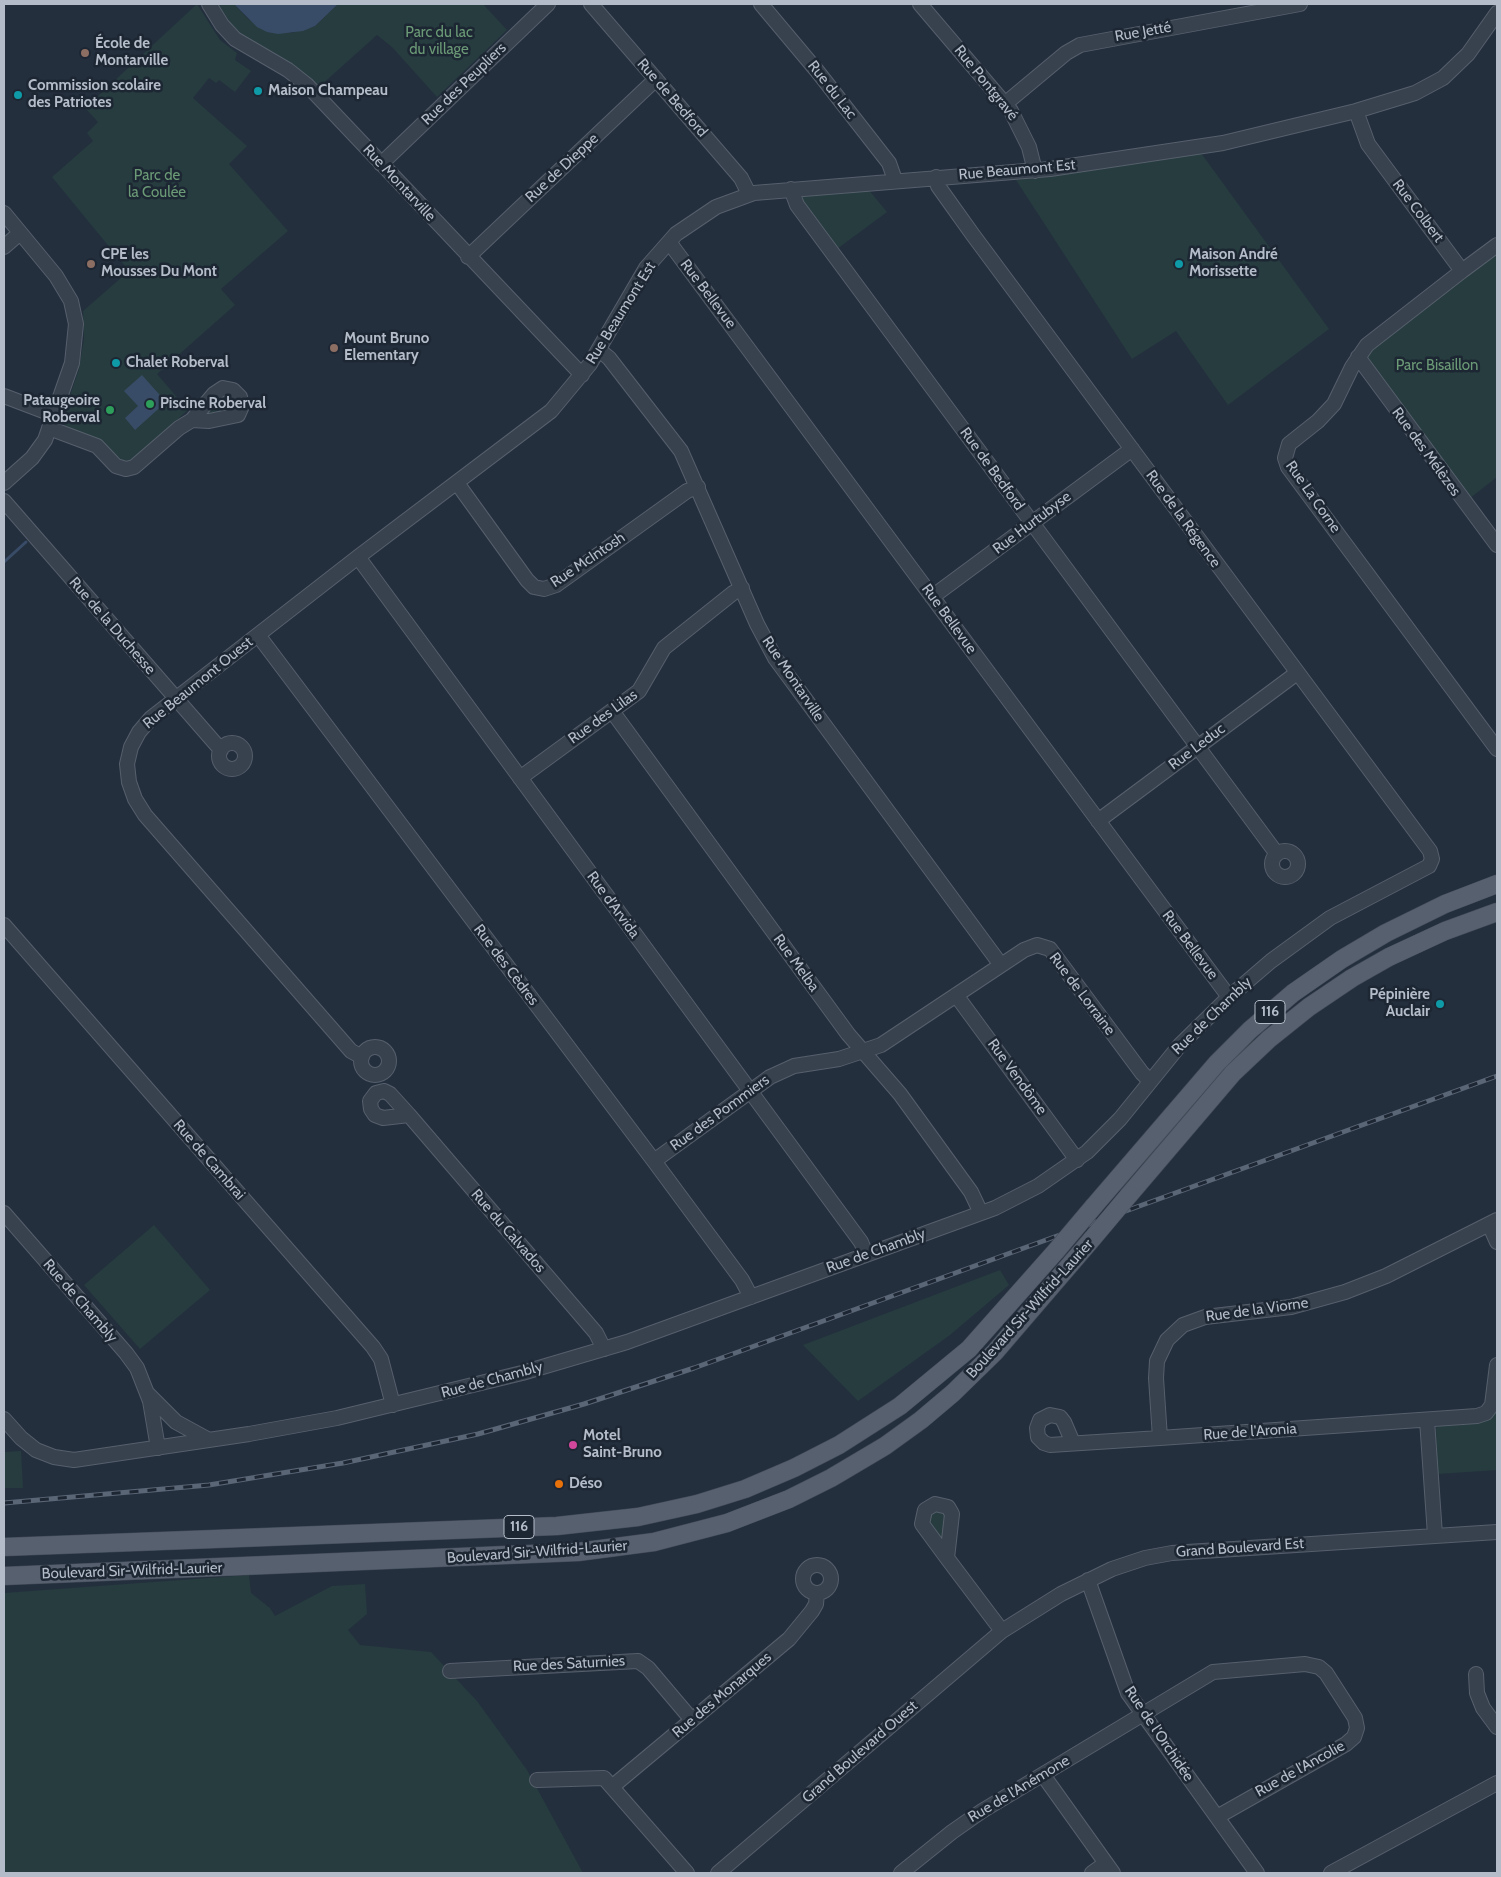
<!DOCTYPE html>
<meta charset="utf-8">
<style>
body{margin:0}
#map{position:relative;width:1501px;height:1877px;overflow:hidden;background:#242f3e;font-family:Cabin,sans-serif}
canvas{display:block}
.frame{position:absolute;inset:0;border:5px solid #b4bcc9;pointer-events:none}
</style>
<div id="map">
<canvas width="1501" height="1877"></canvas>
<div class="frame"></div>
</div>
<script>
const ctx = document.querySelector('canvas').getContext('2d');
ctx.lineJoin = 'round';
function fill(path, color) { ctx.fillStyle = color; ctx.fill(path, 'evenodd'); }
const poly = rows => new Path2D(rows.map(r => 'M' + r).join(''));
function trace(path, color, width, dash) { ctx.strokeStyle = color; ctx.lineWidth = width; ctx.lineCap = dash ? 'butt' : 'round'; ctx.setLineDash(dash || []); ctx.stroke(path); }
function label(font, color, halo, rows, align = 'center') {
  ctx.font = font + ' Cabin,sans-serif'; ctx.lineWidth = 5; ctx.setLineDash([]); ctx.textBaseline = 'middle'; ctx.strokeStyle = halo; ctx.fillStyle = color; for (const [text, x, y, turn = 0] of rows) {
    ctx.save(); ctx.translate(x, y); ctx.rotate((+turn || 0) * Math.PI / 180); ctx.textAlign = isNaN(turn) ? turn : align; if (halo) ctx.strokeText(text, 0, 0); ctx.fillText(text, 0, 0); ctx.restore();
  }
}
const green = poly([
 [197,4,220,40,237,53,235,60,251,71,235,92,219,80,216,83,209,78,193,98,247,146,229,164,288,231,221,289,235,305,157,374,188,410,136,457,131,460,122,460,97,439,65,427,62,419,79,369,84,339,83,311,129,271,52,177,93,141,87,133,98,122,85,108],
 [218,4,234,4,249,20,291,33,315,26,338,4,483,4,507,30,437,97,392,47,377,35,319,87,290,62,241,34,231,24],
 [1201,153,1329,329,1228,405,1176,331,1132,359,1016,180],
 [868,189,887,212,837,249,802,202,803,197],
 [1497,245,1497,477,1464,503,1358,357],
 [224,395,233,396,236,409,208,415,208,409],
 [154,1225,210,1290,140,1349,84,1285],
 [1000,1270,1009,1285,950,1335,858,1401,803,1345],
 [1497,1409,1497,1470,1437,1474,1436,1428,1441,1425,1483,1422,1490,1418],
 [21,1451,23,1488,4,1488,4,1452],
 [937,1511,944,1514,946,1517,944,1543,941,1544,928,1521,931,1515],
 [249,1575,251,1593,270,1608,275,1616,332,1586,365,1584,367,1614,348,1630,360,1645,431,1652,477,1701,527,1770,583,1873,4,1873,4,1593]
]);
const water = poly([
 [234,4,338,4,315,26,303,31,278,34,267,32,257,27],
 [142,375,166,402,135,430,125,418,138,406,124,391]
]);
const stream = poly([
 [4,562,26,542]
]);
const minor = poly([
 [209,4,222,25,235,39,288,70,307,85,582,375],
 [591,4,741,178,749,194],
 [761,4,818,72,889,163,895,180],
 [920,4,1011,111,1029,147,1035,171],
 [1006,103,1066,53,1080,45,1300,4],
 [1356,111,1368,144,1462,271,1497,245],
 [381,164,548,4],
 [791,189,797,205,1277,854],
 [4,213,56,276,71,301,76,324,72,363,45,440,32,458,4,483],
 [669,242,1229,997],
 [4,247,20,233],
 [468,257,656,79],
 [1462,271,1367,345,1352,367,1334,404,1318,421,1289,444,1285,458,1288,467,1497,749],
 [599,350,609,358,681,451,757,624,775,658,1001,965],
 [1358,357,1497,545],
 [223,388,233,390,240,397,242,406,238,415,209,421,192,420,214,394,223,388],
 [4,396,54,415],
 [49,428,97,446,116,466,126,469,134,467,179,428,192,420],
 [457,483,527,580,534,587,544,589,556,585,687,491,698,487],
 [4,501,221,750],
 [358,557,861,1242,866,1254],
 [932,597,1132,449],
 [258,635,654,1161,742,1280,751,1297],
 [612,711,848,1034,900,1094,971,1192,981,1213],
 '219 756a13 13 0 1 1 26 0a13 13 0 1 1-26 0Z',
 [520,778,639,691,664,648,733,593,742,588],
 [1098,821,1297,673],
 '1272 864a13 13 0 1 1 26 0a13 13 0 1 1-26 0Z',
 [4,925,373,1347,381,1359,393,1405],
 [956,995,1077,1160],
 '361 1061a14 14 0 1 1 28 0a14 14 0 1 1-28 0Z',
 [362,1057,351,1051,145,815,135,799,129,782,127,764,131,747,139,732,151,718,358,557,551,411,590,364,646,268,676,234,716,207,754,193,1050,169,1223,143,1356,111,1415,93,1443,78,1468,54,1497,13],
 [384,1091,390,1094,409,1115,383,1118,375,1115,371,1109,370,1101,376,1093,384,1091],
 [409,1115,596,1333,604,1349],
 [654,1161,770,1077,794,1066,839,1059,881,1045,1024,950,1037,945,1050,949,1142,1073,1150,1081],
 [4,1213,126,1353,137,1368,150,1401,158,1448],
 [1489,1224,1497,1242],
 [148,1394,176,1422,209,1440],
 [4,1419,21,1438,36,1450,54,1457,74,1460,249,1434,337,1418,522,1373,627,1342,995,1208,1038,1186,1087,1152,1120,1119,1180,1045,1229,997,1271,961,1330,918,1429,866,1432,859,1430,851,973,235,938,186,936,177],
 [1427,1420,1435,1535],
 [1160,1438,1156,1378,1157,1361,1167,1340,1183,1325,1205,1317,1291,1307,1345,1292,1386,1276,1497,1220],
 [1073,1443,1064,1422,1060,1417,1050,1415,1040,1420,1037,1428,1038,1437,1044,1443,1050,1445,1160,1438,1477,1416,1486,1413,1492,1405,1497,1365],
 [947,1558,952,1514,948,1507,935,1504,925,1510,922,1524,947,1558,1002,1631],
 '803 1579a14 14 0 1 1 28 0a14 14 0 1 1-28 0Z',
 [1088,1580,1128,1693,1257,1873],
 [450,1671,638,1661,648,1668,692,1720],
 [1476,1674,1477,1693,1483,1708,1497,1727],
 [1043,1775,1113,1873],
 [537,1780,604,1778,687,1873],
 [613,1786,789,1639,812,1611,816,1604,817,1593],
 [718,1873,1002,1631,1061,1594,1112,1569,1145,1558,1172,1553,1497,1532],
 [901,1873,952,1832,982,1811,1213,1672,1305,1664,1319,1667,1326,1673,1355,1718,1357,1728,1354,1737,1346,1744,1217,1817],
 [1092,1873,1106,1863],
 [1331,1873,1497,1783]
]);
const major = poly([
 [1129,1195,1233,1073,1269,1039,1309,1007,1352,978,1389,957,1445,931,1497,912],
 [1094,1206,1217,1063,1250,1030,1293,993,1342,959,1386,933,1445,904,1497,884],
 [4,1547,557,1526,638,1517,697,1504,745,1489,794,1468,839,1445,900,1406,969,1349,1056,1251],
 [4,1576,578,1552,654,1542,727,1523,789,1499,831,1478,885,1446,921,1420,953,1393,995,1352,1092,1239]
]);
const rail = poly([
 [4,1503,209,1485,343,1463,478,1434,584,1404,694,1368,1497,1076]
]);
const majorBridge = poly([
 [1092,1239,1129,1195],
 [1056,1251,1094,1206]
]);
const markers = [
 [85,53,5,"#8d6e63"],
 [258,91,5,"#0f9aa8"],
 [18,95,5,"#0f9aa8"],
 [91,264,5,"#8d6e63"],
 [1179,264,5,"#0f9aa8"],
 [334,348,5,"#8d6e63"],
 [116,363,5,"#0f9aa8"],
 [150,404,5,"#2e9e5b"],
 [110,410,5,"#2e9e5b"],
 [1440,1004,5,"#0f9aa8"],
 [573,1445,5,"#d1479c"],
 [559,1484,5,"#e8710a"]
];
const shields = [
 [1270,1012,30],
 [519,1527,30]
];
const shieldNames = [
 ["116",1270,1012],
 ["116",519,1527]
];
const streetNames = [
 ["Rue Jetté",1143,32,-10],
 ["Rue Pontgravé",986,83,51],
 ["Rue des Peupliers",464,84,-44],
 ["Rue du Lac",832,90,52],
 ["Rue de Bedford",672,98,49],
 ["Rue de Dieppe",562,168,-43],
 ["Rue Beaumont Est",1017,170,-5],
 ["Rue Montarville",399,183,47],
 ["Rue Colbert",1418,211,53],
 ["Rue Bellevue",708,294,53],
 ["Rue Beaumont Est",621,313,-58],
 ["Rue des Mélèzes",1426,452,54],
 ["Rue de Bedford",992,469,54],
 ["Rue La Corne",1313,497,55],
 ["Rue de la Régence",1183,519,54],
 ["Rue Hurtubyse",1032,523,-37],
 ["Rue McIntosh",588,560,-34],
 ["Rue Bellevue",949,619,54],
 ["Rue de la Duchesse",112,626,49],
 ["Rue Montarville",793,679,56],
 ["Rue Beaumont Ouest",198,683,-39],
 ["Rue des Lilas",603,717,-36],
 ["Rue Leduc",1197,747,-37],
 ["Rue d'Arvida",613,905,54],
 ["Rue Bellevue",1190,945,53],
 ["Rue Melba",796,963,54],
 ["Rue des Cèdres",506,965,53],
 ["Rue de Lorraine",1082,994,53],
 ["Rue de Chambly",1212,1016,-44],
 ["Rue Vendôme",1017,1077,54],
 ["Rue des Pommiers",720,1113,-36],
 ["Rue de Cambrai",209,1160,49],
 ["Rue du Calvados",508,1231,49],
 ["Rue de Chambly",876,1251,-20],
 ["Rue de Chambly",80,1301,49],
 ["Boulevard Sir-Wilfrid-Laurier",1030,1309,-48],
 ["Rue de la Viorne",1257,1310,-8],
 ["Rue de Chambly",492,1380,-15],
 ["Rue de l'Aronia",1250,1432,-4],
 ["Grand Boulevard Est",1240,1548,-4],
 ["Boulevard Sir-Wilfrid-Laurier",537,1552,-4],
 ["Boulevard Sir-Wilfrid-Laurier",132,1571,-2],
 ["Rue des Saturnies",569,1664,-3],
 ["Rue des Monarques",722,1695,-40],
 ["Rue de l'Orchidée",1159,1734,56],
 ["Grand Boulevard Ouest",860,1752,-41],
 ["Rue de l'Ancolie",1300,1769,-29],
 ["Rue de l'Anémone",1019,1789,-31]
];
const parkNames = [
 ["Parc du lac",439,33],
 ["du village",439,50],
 ["Parc de",157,176],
 ["la Coulée",157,193],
 ["Parc Bisaillon",1437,366]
];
const poiNames = [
 ["École de",95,44],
 ["Montarville",95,61],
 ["Commission scolaire",28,86],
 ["des Patriotes",28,103],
 ["Maison Champeau",268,91],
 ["CPE les",101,255],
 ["Mousses Du Mont",101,272],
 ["Maison André",1189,255],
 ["Morissette",1189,272],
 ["Mount Bruno",344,339],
 ["Elementary",344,356],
 ["Chalet Roberval",126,363],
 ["Pataugeoire",100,401,"right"],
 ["Roberval",100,418,"right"],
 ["Piscine Roberval",160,404],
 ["Pépinière",1430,995,"right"],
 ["Auclair",1430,1012,"right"],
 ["Motel",583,1436],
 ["Saint-Bruno",583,1453],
 ["Déso",569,1484]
];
fill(green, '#263c3f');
fill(water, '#394c67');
trace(stream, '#394c67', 3);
trace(minor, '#565f6c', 16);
trace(major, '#414a57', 19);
trace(minor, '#38414e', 14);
trace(major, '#56606e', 18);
trace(rail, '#5a6575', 5);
trace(rail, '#1d2633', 3, [9]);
trace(majorBridge, '#414a57', 19, []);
trace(majorBridge, '#56606e', 18);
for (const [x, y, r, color] of markers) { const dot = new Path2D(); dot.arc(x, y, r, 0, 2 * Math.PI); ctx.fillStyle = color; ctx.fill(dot); trace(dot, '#1d2633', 2); }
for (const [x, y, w] of shields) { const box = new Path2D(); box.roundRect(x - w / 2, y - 11.5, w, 23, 4); ctx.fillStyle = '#1d2633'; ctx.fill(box); trace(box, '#b4bcc9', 1); }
label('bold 14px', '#b4bcc9', null, shieldNames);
label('15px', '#b4bcc9', '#1d2633', streetNames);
label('15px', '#6b9a76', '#1d2633', parkNames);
label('bold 15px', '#b4bcc9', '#1d2633', poiNames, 'left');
</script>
